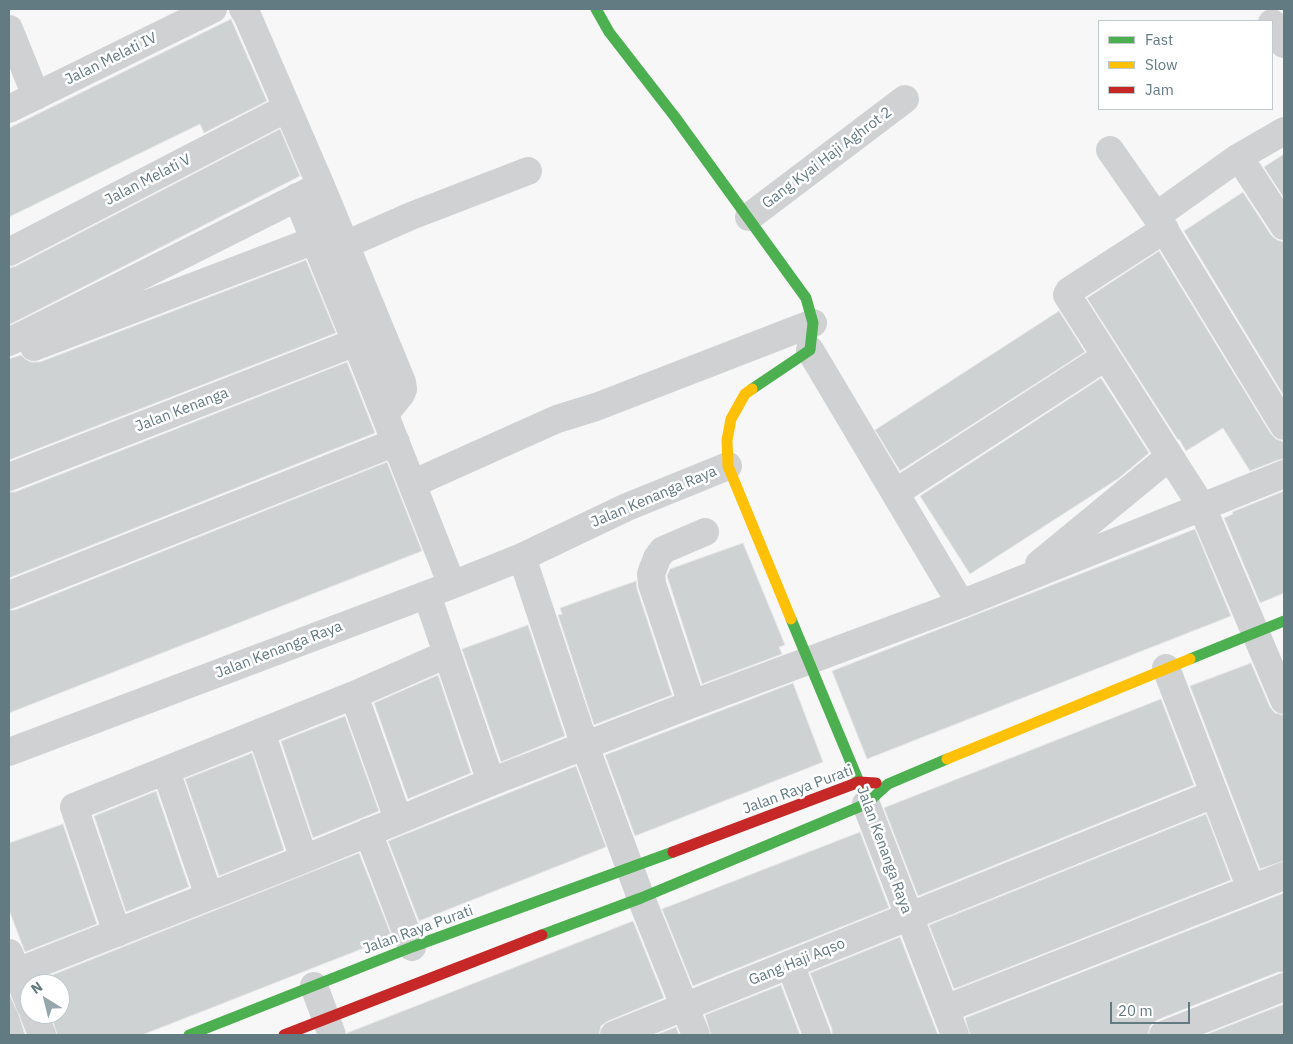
<!DOCTYPE html>
<style>
body{margin:0}
#map{position:relative;width:1293px;height:1044px;overflow:hidden;background:#f7f7f7;font-family:"IBM Plex Sans",sans-serif}
canvas{display:block}
.frame{position:absolute;inset:0;border:10px solid #627a82;pointer-events:none}
.legend{position:absolute;left:1098px;top:20px;width:175px;height:90px;box-sizing:border-box;background:#fff;border:1px solid #c0cacd;margin:0;padding:6px 9px;list-style:none;font-size:15px;color:#627a82}
.legend li{display:flex;align-items:center;gap:10px;height:25px}
.legend b{width:25px;border:1px solid #c0cacd}
.north{position:absolute;left:20px;top:974px;width:50px;height:50px;box-sizing:border-box;background:#fff;border:1px solid #c0cacd;border-radius:50%;rotate:324deg;font-size:14px;font-weight:700;line-height:20px;text-align:center;color:#627a82}
.north::after{content:'';display:block;margin:auto;width:18px;height:22px;background:#96a6ab;clip-path:polygon(50% 0,100% 100%,50% 72%,0 100%)}
.scale{position:absolute;left:1110px;top:1002px;width:80px;height:22px;box-sizing:border-box;border:2px solid #627a82;border-top:0;padding-left:6px;font-size:15px;line-height:18px;white-space:nowrap;color:#627a82;-webkit-text-stroke:4px #fff;paint-order:stroke}
</style>
<div id="map">
<canvas width="1293" height="1044"></canvas>
<div class="frame"></div>
<ul class="legend">
<li><b style="height:6px;background:#4caf50"></b>Fast</li>
<li><b style="height:6px;background:#ffc107"></b>Slow</li>
<li><b style="height:6px;background:#c62828"></b>Jam</li>
</ul>
<div class="north">N</div>
<div class="scale">20 m</div>
</div>
<script>
const ctx = document.querySelector('canvas').getContext('2d');
ctx.lineJoin = 'round';
function fill(path, color) { ctx.fillStyle = color; ctx.fill(path, 'evenodd'); }
const poly = rows => new Path2D(rows.map(r => 'M' + r).join(''));
function trace(path, color, width, dash) { ctx.strokeStyle = color; ctx.lineWidth = width; ctx.lineCap = dash ? 'butt' : 'round'; ctx.setLineDash(dash || []); ctx.stroke(path); }
function label(font, color, halo, rows, align = 'center') {
  ctx.font = font + ' "IBM Plex Sans",sans-serif'; ctx.lineWidth = 5; ctx.setLineDash([]); ctx.textBaseline = 'middle'; ctx.strokeStyle = halo; ctx.fillStyle = color; for (const [text, x, y, turn = 0] of rows) {
    ctx.save(); ctx.translate(x, y); ctx.rotate((+turn || 0) * Math.PI / 180); ctx.textAlign = isNaN(turn) ? turn : align; if (halo) ctx.strokeText(text, 0, 0); ctx.fillText(text, 0, 0); ctx.restore();
  }
}
const building = poly([
 [231,19,267,101,204,133,200,124,9,217,9,128,231,19],
 [280,129,300,176,9,325,9,268,16,266,280,129],
 [1284,154,1284,198,1264,167,1284,154],
 [1243,192,1271,235,1277,240,1284,242,1284,396,1184,231,1243,192],
 [1159,251,1271,434,1276,439,1284,442,1284,459,1278,460,1250,471,1223,428,1186,451,1179,439,1178,440,1087,298,1159,251],
 [306,260,336,333,9,460,9,359,21,355,25,359,31,362,40,362,306,260],
 [1059,311,1085,352,900,471,875,430,1059,311],
 [347,362,375,433,9,578,9,492,15,492,347,362],
 [1101,378,1149,453,1119,478,970,574,920,496,1101,378],
 [387,462,422,551,9,713,9,610,15,610,387,462],
 [1284,491,1284,593,1260,603,1224,518,1233,514,1232,512,1284,491],
 [1195,529,1231,616,867,759,832,671,1195,529],
 [743,543,785,645,779,647,782,654,702,684,667,576,670,569,743,543],
 [636,581,637,589,672,695,594,725,558,615,562,614,560,608,636,581],
 [528,625,565,736,501,762,462,649,528,625],
 [1251,663,1270,707,1275,713,1284,715,1284,861,1260,869,1190,686,1251,663],
 [438,675,471,773,408,799,374,703,438,675],
 [793,683,823,762,635,836,605,755,793,683],
 [1161,699,1194,785,918,896,884,808,886,807,1161,699],
 [345,716,379,811,313,838,281,741,345,716],
 [252,753,284,850,219,876,185,779,252,753],
 [576,766,606,847,419,921,388,841,576,766],
 [156,791,189,887,126,912,94,816,156,791],
 [1206,814,1231,880,954,989,929,925,1206,814],
 [63,824,97,924,25,952,9,910,9,843,63,824],
 [860,832,889,908,693,986,662,909,860,832],
 [359,853,392,937,142,1035,57,1035,51,1014,60,1014,60,984,38,984,37,981,359,853],
 [1284,893,1284,972,1278,972,1157,1020,1150,1026,1148,1035,970,1035,965,1018,1284,893],
 [633,921,664,998,608,1021,601,1026,599,1035,347,1035,347,1033,633,921],
 [900,937,938,1035,832,1035,832,1029,810,973,900,937],
 [781,985,800,1035,711,1035,705,1015,781,985],
 [9,994,19,1015,25,1035,9,1035,9,994],
 [1284,1004,1284,1035,1205,1035,1284,1004],
 [676,1027,679,1035,655,1035,676,1027]
]);
const street = poly([
 [243,9,247,15,321,186,402,382,403,389,401,394,385,414],
 [1272,23,1284,44],
 [9,29,36,96],
 [9,109,213,9],
 [1284,131,1239,157,1156,216,1284,426],
 [1110,150,1156,216],
 [1239,157,1284,226],
 [297,197,356,342,452,585],
 [749,217,905,99],
 [1165,229,1069,291,1067,295,1202,507,1284,700],
 [9,252,287,108],
 [329,252,411,216,528,171],
 [9,342,314,189],
 [34,347,315,240],
 [810,350,961,604],
 [9,477,356,342],
 [412,484,557,419,596,407,813,323],
 [895,493,1105,357],
 [522,557,585,746,641,898,696,1035],
 [1039,564,1169,457],
 [9,595,396,442],
 [427,595,491,782],
 [1166,668,1251,889],
 [692,704,652,584,651,574,657,558,663,550,705,532],
 [261,732,304,859],
 [9,752,452,585,522,557,627,507,728,466],
 [166,771,209,896],
 [866,804,955,1035],
 [398,819,354,695,447,654],
 [368,832,412,947],
 [117,933,74,807,354,695],
 [9,953,30,1005],
 [790,964,817,1035],
 [9,975,304,859,491,782,692,704,961,604,1284,474],
 [314,986,332,1035],
 [945,1009,1284,876],
 [34,1014,42,1035],
 [614,1035,1214,794],
 [1163,1035,1284,987]
]);
const fast = poly([
 [596,9,609,32,675,117,806,298,813,323,810,350,752,389],
 [791,619,859,782,866,804],
 [1190,659,1284,621],
 [542,935,641,898,866,804,888,784,947,759],
 [189,1035,412,947,673,852]
]);
const slow = poly([
 [752,389,745,394,731,419,727,440,728,466,791,619],
 [947,759,1190,659]
]);
const jam = poly([
 [673,852,859,782,876,783],
 [284,1035,542,935]
]);
const streetNames = [
 ["Jalan Melati IV",111,59,-26],
 ["Gang Kyai Haji Aghrot 2",827,158,-37],
 ["Jalan Melati V",148,180,-27],
 ["Jalan Kenanga",182,410,-21],
 ["Jalan Kenanga Raya",654,497,-23],
 ["Jalan Kenanga Raya",279,650,-21],
 ["Jalan Raya Purati",798,790,-20],
 ["Jalan Kenanga Raya",884,850,70],
 ["Jalan Raya Purati",418,930,-20],
 ["Gang Haji Aqso",797,962,-22]
];
fill(building, '#cfd2d2');
trace(building, '#e6e6e6', 1);
trace(street, '#cfd1d2', 28);
trace(fast, '#4caf50', 11);
trace(slow, '#ffc107', 11);
trace(jam, '#c62828', 11);
label('15px', '#627a82', '#fff', streetNames);
</script>
